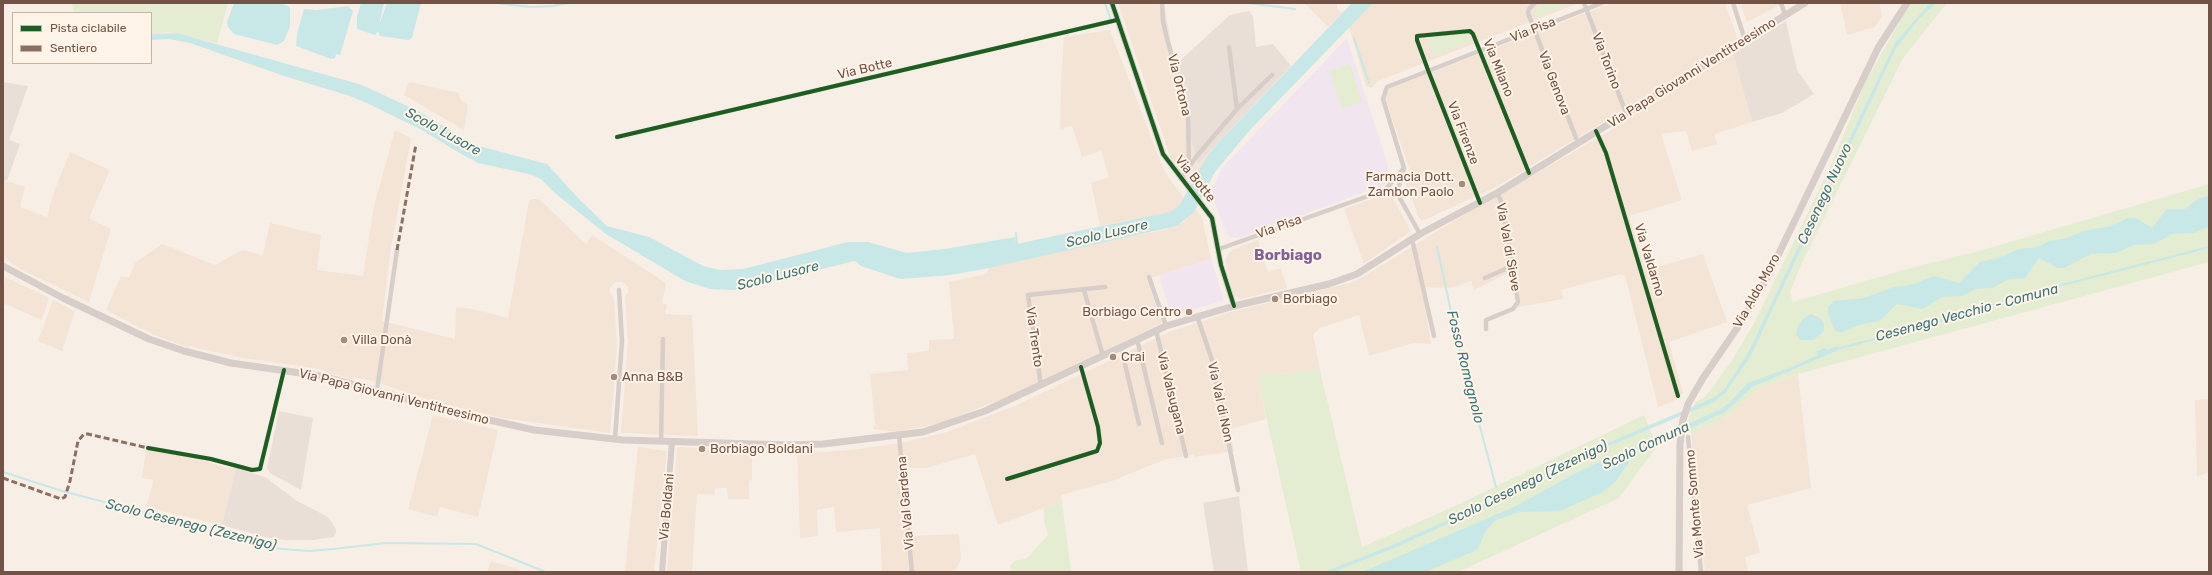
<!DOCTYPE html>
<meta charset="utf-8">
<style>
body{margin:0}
#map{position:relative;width:2212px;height:575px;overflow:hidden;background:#f7efe6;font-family:Rubik,sans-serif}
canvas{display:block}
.frame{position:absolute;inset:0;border:4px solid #745347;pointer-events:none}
.legend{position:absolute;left:12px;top:12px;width:140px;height:52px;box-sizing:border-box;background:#fff4e7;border:1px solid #c7b4a7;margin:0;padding:5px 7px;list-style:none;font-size:12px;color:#745347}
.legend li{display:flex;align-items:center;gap:8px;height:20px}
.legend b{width:20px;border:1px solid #c7b4a7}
</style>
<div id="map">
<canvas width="2212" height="575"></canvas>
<div class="frame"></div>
<ul class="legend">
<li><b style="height:5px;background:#1b5e20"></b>Pista ciclabile</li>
<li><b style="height:5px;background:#8d6e63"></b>Sentiero</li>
</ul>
</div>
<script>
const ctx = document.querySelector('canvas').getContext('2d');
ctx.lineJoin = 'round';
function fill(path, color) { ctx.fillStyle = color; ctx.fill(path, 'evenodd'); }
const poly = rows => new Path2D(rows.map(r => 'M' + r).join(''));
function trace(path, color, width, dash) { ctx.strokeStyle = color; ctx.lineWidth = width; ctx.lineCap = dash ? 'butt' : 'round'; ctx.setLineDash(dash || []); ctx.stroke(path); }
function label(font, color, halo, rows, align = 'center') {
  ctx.font = font + ' Rubik,sans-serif'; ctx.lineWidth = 4; ctx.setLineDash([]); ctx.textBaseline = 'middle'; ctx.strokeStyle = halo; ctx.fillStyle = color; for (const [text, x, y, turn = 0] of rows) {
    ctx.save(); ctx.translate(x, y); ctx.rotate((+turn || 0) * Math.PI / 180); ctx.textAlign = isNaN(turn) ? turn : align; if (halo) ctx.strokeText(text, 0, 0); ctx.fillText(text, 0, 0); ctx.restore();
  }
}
const residential = poly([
 [1118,3,1164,3,1175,65,1199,163,1215,147,1192,184,1177,172,1171,159],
 [1304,3,1337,3,1337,9,1342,13,1328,27],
 [1373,3,1579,3,1378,81,1372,88,1366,86,1349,27],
 [1612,3,1725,3,1738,40,1496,187,1422,221,1416,214,1417,212,1404,180,1412,177,1385,97,1390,88],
 [1740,3,1783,3,1747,22],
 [1840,3,1879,3,1882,16,1875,27,1847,35],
 [1110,30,1161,163,1168,177,1184,198,1178,208,1168,213,1100,226,1091,183,1109,177,1101,151,1082,157,1072,126,1060,129,1061,81,1064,37],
 [1733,54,1752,122,1715,134,1717,144,1692,151,1686,131,1661,134,1682,200,1629,216,1646,270,1703,254,1727,322,1669,342,1683,393,1675,401,1658,407,1625,276,1621,274,1561,290,1563,299,1518,307,1510,272,1474,290,1471,281,1452,288,1422,287,1431,344,1413,343,1369,356,1359,315,1320,328,1313,334,1320,370,1257,376,1266,419,1230,429,1234,451,1195,457,1193,455,1166,459,1112,481,1061,495,1062,501,998,525,975,454,926,468,907,468,913,536,959,534,961,559,956,570,945,572,882,572,880,528,836,532,834,507,817,510,818,536,800,538,797,451,826,452,859,449,899,443,944,433,1017,405,1169,332,1234,311,1350,283,1363,277,1452,222,1606,133],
 [409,82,459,93,461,101,468,105,464,130,404,95],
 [395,130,411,138,390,254,382,321,455,339,456,307,473,309,508,318,529,201,532,199,539,199,586,244,592,235,666,283,662,303,667,305,665,314,692,315,698,436,621,433,628,342,625,297,628,292,628,287,622,282,615,282,610,288,610,294,614,298,617,345,610,433,503,418,438,403,376,382,354,377,352,379,325,372,320,369,242,358,189,346,189,348,152,334,106,310,121,276,129,278,135,263,162,244,215,265,242,250,263,255,270,223,321,235,317,270,363,276,374,206],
 [70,152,110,170,89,218,111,229,89,302,22,270,3,257,3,180,25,187,20,207,47,217,53,194],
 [1386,194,1391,195,1411,231,1364,264,1344,209],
 [1196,209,1202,217,1211,259,1147,279,1162,323,1012,395,941,423,897,432,873,429,875,424,870,374,908,370,907,353,929,351,929,340,954,339,949,282,986,274,989,268,1031,258,1110,240,1164,230,1184,222],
 [1258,240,1268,272,1281,268,1287,288,1241,299,1234,295,1225,261,1227,255,1231,250],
 [5,277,49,298,42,320,3,303],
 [53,300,75,311,62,351,38,341],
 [1798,374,1811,488,1747,505,1760,553,1745,557,1748,572,1705,572,1691,434,1727,417,1758,389],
 [2209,399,2209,472,2197,477,2195,400],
 [433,415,498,430,478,517,440,507,437,517,408,509],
 [638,447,667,451,654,572,625,572],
 [680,447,717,449,717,452,752,453,752,480,749,481,749,499,728,499,727,488,715,488,714,495,697,494,692,572,667,572,677,449],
 [146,450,195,458,227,468,236,468,222,525,146,507,154,480,142,478],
 [491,561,517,569,523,572,487,572]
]);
const industrial = poly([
 [1249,11,1253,16,1256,47,1273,44,1291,66,1198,164,1176,81,1175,65,1230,15],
 [1786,21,1797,70,1814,94,1782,113,1752,122,1733,54],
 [3,82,28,86,9,140,20,144,7,181,3,180],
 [279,411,313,418,301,490,270,473,267,468],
 [236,468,265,477,297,501,328,517,336,529,336,533,333,537,314,540,287,540,269,538,222,525],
 [1239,496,1248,572,1214,572,1203,503]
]);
const education = poly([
 [1347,38,1389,169,1389,179,1384,185,1238,238,1230,237,1226,234,1211,191,1223,167],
 [1211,259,1224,300,1180,314,1178,308,1169,308,1159,275]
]);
const green = poly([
 [71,3,228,3,217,43,169,32,151,34,151,13,75,13],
 [1543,3,1573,3,1535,18,1538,14,1533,11],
 [1912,3,1947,3,1903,58,1801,265,1790,292,1793,302,1907,269,1979,251,2209,184,2209,262,1798,374,1758,389,1734,412,1719,422,1691,434,1690,430,1687,432,1689,416,1696,402,1706,396,1733,359,1755,321,1831,165,1865,83,1906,10],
 [1468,35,1469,37,1466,38,1467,41,1470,40,1471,42,1434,56,1427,40,1429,38],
 [1350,64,1362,102,1342,109,1329,71],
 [1320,370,1362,547,1457,505,1644,415,1657,446,1619,498,1458,572,1301,572,1257,376],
 [1062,501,1071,572,1011,572,1010,565,1016,560,1026,559,1048,535,1044,521,1044,508]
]);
const water = poly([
 [234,3,279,3,288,6,290,8,290,26,284,41,277,45,234,34,228,27,227,22],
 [361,3,384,3,379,25,387,3,421,3,412,38,409,40,380,36,378,31,375,35,357,29,357,17],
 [1352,3,1373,3,1249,131,1215,172,1194,212,1177,226,989,268,951,275,900,279,861,266,855,261,734,290,710,289,685,281,606,234,556,194,541,179,529,174,478,163,456,151,422,130,369,104,350,96,284,76,190,43,169,39,151,40,151,34,177,33,362,85,420,112,475,145,547,164,578,198,607,226,649,237,703,266,720,270,743,269,848,242,868,242,907,253,945,249,1015,237,1016,244,1170,212,1179,206,1206,158,1218,143],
 [1930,3,1936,3,1919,19,1896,48,1751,355,1726,392,1714,402,1578,459,1524,490,1392,549,1333,572,1324,572,1390,546,1513,491,1575,457,1713,398,1724,390,1748,353,1895,43],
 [348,6,353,11,340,55,336,54,335,58,331,59,296,46,297,34,304,9,317,10],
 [2209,196,2209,227,2193,233,2172,234,2154,244,2134,245,2116,253,2091,254,2064,268,2058,268,2039,258,2025,278,2009,279,1992,288,1976,289,1962,296,1942,297,1922,309,1897,304,1879,321,1858,325,1842,332,1835,331,1828,313,1828,307,1834,301,1864,298,1891,288,1915,284,1934,276,1959,283,1980,262,1999,258,2019,249,2037,247,2050,241,2067,238,2087,230,2108,227,2128,218,2136,218,2152,228,2167,209,2185,209,2199,198],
 [1811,314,1820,318,1824,324,1824,331,1813,340,1800,340,1796,334,1798,326,1804,318],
 [1837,346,1841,349,1752,387,1725,412,1642,450,1634,455,1615,482,1603,492,1560,511,1519,512,1496,520,1487,529,1477,550,1425,572,1362,572,1516,506,1578,472,1615,455,1617,458,1622,456,1628,450,1719,410,1728,404,1748,383,1792,367,1818,355,1817,351,1825,348,1827,350]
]);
const stream = poly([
 [496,3,530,7,553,6,568,3],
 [1105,3,1111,20],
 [1248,3,1295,9],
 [1354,38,1369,83],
 [1016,233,1017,245],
 [1437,247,1459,348,1496,487],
 [1837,349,1927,325,2024,295,2209,247],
 [3,472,62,491,185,523,271,548,309,551,333,549,386,543,476,544,546,572]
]);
const minor = poly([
 [1162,3,1163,21,1167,39,1188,111,1189,167],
 [1535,3,1529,9,1528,13,1578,143],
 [1584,3,1626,113],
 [1733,3,1745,40],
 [1781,3,1785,15],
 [1229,47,1237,109],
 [1596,131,1606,153,1678,396],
 [617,137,1117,20],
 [1181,179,1196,157,1237,109,1272,75],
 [1385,190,1404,168],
 [1397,193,1404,168,1383,99,1387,87,1602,3],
 [1480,203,1428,70,1417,40,1417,36,1470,31,1473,34,1529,173],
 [1412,239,1434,336],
 [1219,249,1388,189,1397,193,1420,234],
 [1149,277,1166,326],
 [1485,278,1512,266],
 [1084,290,1103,356],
 [1197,316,1212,360,1238,490],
 [1486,329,1486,320,1513,309,1518,302,1502,203,1497,193],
 [1156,330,1186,456],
 [1137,339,1162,443],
 [1121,347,1139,424],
 [1041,386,1028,295,1105,287],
 [377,390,397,250],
 [899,435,912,572],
 [1688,437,1701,572],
 [615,439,622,341,619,290],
 [661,442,663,339],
 [148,448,211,459,252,470,260,469,284,370],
 [1007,479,1097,451,1100,443,1098,427,1081,367]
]);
const tertiary = poly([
 [1112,3,1163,154,1212,218,1221,265,1234,306],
 [662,572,672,442]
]);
const secondary = poly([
 [3,266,63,298,149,339,184,351,231,363,321,376,463,414,534,430,623,440,787,445,823,444,923,432,985,411,1166,326,1234,306,1329,284,1357,274,1420,234,1497,193,1805,3],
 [1679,572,1680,444,1683,420,1688,404,1703,378,1742,321,1769,274,1878,48,1907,3]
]);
const quiet = poly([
 [397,250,416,144],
 [3,478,61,499,65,497,70,481,78,441,84,434,88,434,148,448]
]);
const cycleway = poly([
 [1112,3,1163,154,1212,218,1221,265,1234,306],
 [1596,131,1606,153,1678,396],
 [617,137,1117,20],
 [1480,203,1428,70,1417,40,1417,36,1470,31,1473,34,1529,173],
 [148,448,211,459,252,470,260,469,284,370],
 [1007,479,1097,451,1100,443,1098,427,1081,367]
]);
const markers = [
 [1462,184,4,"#a28a7f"],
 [1275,299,4,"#a28a7f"],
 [1189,312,4,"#a28a7f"],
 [344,340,4,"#a28a7f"],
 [1113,357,4,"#a28a7f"],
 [614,377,4,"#a28a7f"],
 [702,449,4,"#a28a7f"]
];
const streetNames = [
 ["Via Pisa",1533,30,-21],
 ["Via Torino",1606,61,69],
 ["Via Milano",1498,68,68],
 ["Via Botte",865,69,-13],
 ["Via Papa Giovanni Ventitreesimo",1692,73,-32],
 ["Via Genova",1554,83,69],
 ["Via Ortona",1179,85,76],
 ["Via Firenze",1463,133,69],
 ["Via Botte",1195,179,51],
 ["Via Pisa",1279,227,-20],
 ["Via Val di Sieve",1508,247,80],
 ["Via Valdarno",1649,260,73],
 ["Via Aldo Moro",1757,291,-61],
 ["Via Trento",1034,337,82],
 ["Via Valsugana",1171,393,76],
 ["Via Papa Giovanni Ventitreesimo",394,397,14],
 ["Via Val di Non",1220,402,78],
 ["Via Val Gardena",906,503,-95],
 ["Via Monte Sommo",1695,504,-95],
 ["Via Boldani",667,507,-85]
];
const poiNames = [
 ["Farmacia Dott.",1454,177,"right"],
 ["Zambon Paolo",1454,192,"right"],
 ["Borbiago",1283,299],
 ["Borbiago Centro",1181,312,"right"],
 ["Villa Donà",352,340],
 ["Crai",1121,357],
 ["Anna B&B",622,377],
 ["Borbiago Boldani",710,449]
];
const waterNames = [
 ["Scolo Lusore",443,132,29],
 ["Cesenego Nuovo",1825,194,-65],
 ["Scolo Lusore",1107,234,-13],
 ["Scolo Lusore",778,276,-14],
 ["Cesenego Vecchio - Comuna",1967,313,-15],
 ["Fosso Romagnolo",1465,367,76],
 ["Scolo Comuna",1646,446,-25],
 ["Scolo Cesenego (Zezenigo)",1528,483,-26],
 ["Scolo Cesenego (Zezenigo)",191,525,14]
];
const quarterNames = [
 ["Borbiago",1288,256]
];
fill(residential, '#f3e4d6');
fill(industrial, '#e9dfd7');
fill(education, '#f1e5f0');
fill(green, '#e4edd1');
fill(water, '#c8e7e7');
trace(stream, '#c8e7e7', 2);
trace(minor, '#d7cdc9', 4.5);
trace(tertiary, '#d7cdc9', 6);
trace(secondary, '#d7cdc9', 7);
trace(quiet, '#8d6e63', 3, [6, 3]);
trace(cycleway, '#1b5e20', 4);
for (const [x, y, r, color] of markers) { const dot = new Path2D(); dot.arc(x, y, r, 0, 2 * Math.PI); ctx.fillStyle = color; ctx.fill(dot); trace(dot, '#fff4e7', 1.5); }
label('13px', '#745347', '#fff4e7', streetNames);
label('13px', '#745347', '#fff4e7', poiNames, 'left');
label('italic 14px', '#3a767b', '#fff4e7', waterNames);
label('bold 15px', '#816298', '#fff4e7', quarterNames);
</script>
